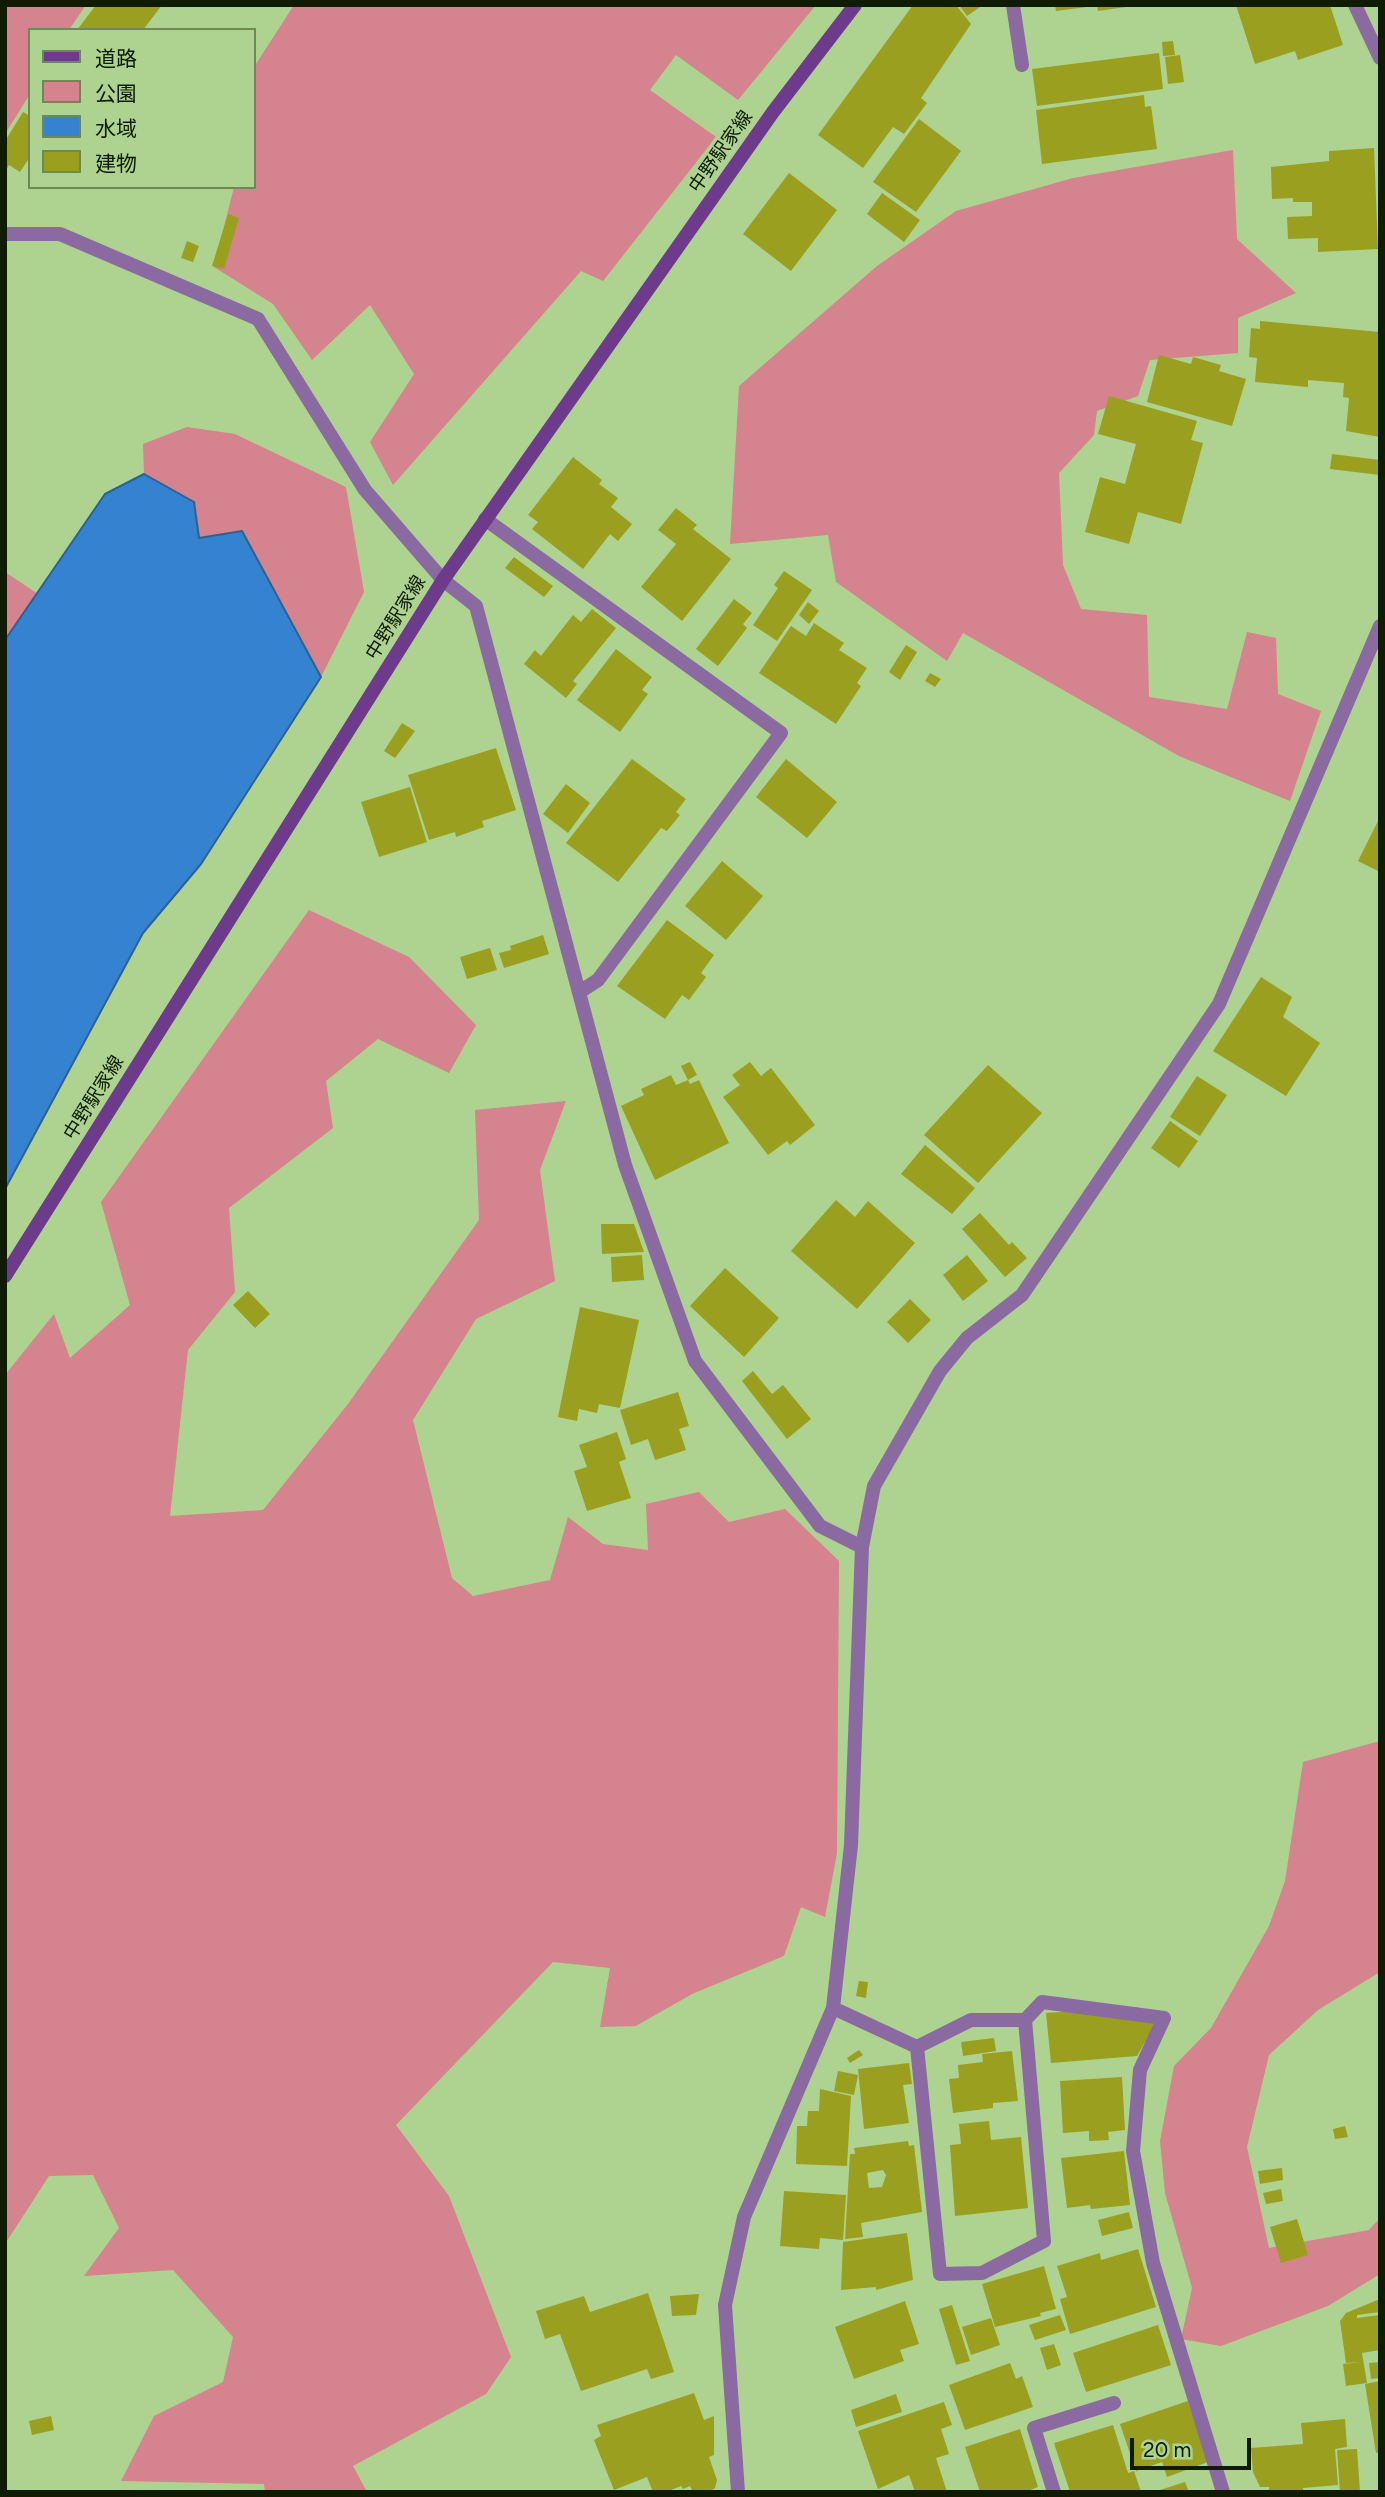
<!DOCTYPE html>
<meta charset="utf-8">
<style>
body{margin:0}
#map{position:relative;width:1385px;height:2497px;overflow:hidden;background:#aed290;font-family:Figtree,"Noto Sans JP",sans-serif}
canvas{display:block}
.frame{position:absolute;inset:0;border:7px solid #0f1b03;pointer-events:none}
.legend{position:absolute;left:28px;top:28px;width:228px;height:161px;box-sizing:border-box;background:#aed290;border:2px solid #6e8958;margin:0;padding:9px 12px;list-style:none;font-size:21px;color:#0f1b03}
.legend li{display:flex;align-items:center;gap:14px;height:35px}
.legend b{width:35px;border:2px solid #6e8958}
.scale{position:absolute;left:1130px;top:2438px;width:121px;height:32px;box-sizing:border-box;border:4px solid #0f1b03;border-top:0;padding-left:9px;font-size:21px;line-height:24px;white-space:nowrap;color:#0f1b03;-webkit-text-stroke:5px #aed290;paint-order:stroke}
</style>
<div id="map">
<canvas width="1385" height="2497"></canvas>
<div class="frame"></div>
<ul class="legend">
<li><b style="height:9px;background:#6e3b8c"></b>道路</li>
<li><b style="height:19px;background:#d5838e"></b>公園</li>
<li><b style="height:19px;background:#3582d0"></b>水域</li>
<li><b style="height:19px;background:#9b9f20"></b>建物</li>
</ul>
<div class="scale">20 m</div>
</div>
<script>
const ctx = document.querySelector('canvas').getContext('2d');
ctx.lineJoin = 'round';
function fill(path, color) { ctx.fillStyle = color; ctx.fill(path, 'evenodd'); }
const poly = rows => new Path2D(rows.map(r => 'M' + r).join(''));
function trace(path, color, width, dash) { ctx.strokeStyle = color; ctx.lineWidth = width; ctx.lineCap = dash ? 'butt' : 'round'; ctx.setLineDash(dash || []); ctx.stroke(path); }
function label(font, color, halo, rows, align = 'center') {
  ctx.font = font + ' Figtree,"Noto Sans JP",sans-serif'; ctx.lineWidth = 7; ctx.setLineDash([]); ctx.textBaseline = 'middle'; ctx.strokeStyle = halo; ctx.fillStyle = color; for (const [text, x, y, turn = 0] of rows) {
    ctx.save(); ctx.translate(x, y); ctx.rotate((+turn || 0) * Math.PI / 180); ctx.textAlign = isNaN(turn) ? turn : align; if (halo) ctx.strokeText(text, 0, 0); ctx.fillText(text, 0, 0); ctx.restore();
  }
}
const green = poly([
 [5,5,86,5,69,30,30,30,30,94,5,134],
 [294,5,816,5,738,100,676,55,650,90,716,137,603,281,581,271,393,485,370,442,414,374,370,305,312,360,273,304,214,267,234,187,254,187,254,67],
 [1233,150,1237,239,1296,293,1238,318,1238,353,1150,360,1138,396,1097,411,1094,435,1059,473,1063,565,1081,609,1147,615,1149,697,1227,709,1247,632,1276,638,1278,694,1321,711,1290,801,1179,756,963,633,947,661,836,582,828,535,730,544,739,386,877,266,956,211,1073,178],
 [187,427,235,434,346,487,364,592,321,677,242,531,199,538,194,502,144,474,143,444],
 [5,572,38,594,5,640],
 [309,910,409,957,476,1025,449,1073,378,1039,326,1081,333,1128,229,1208,235,1292,188,1350,170,1516,263,1510,348,1404,479,1220,475,1110,566,1101,540,1170,555,1281,476,1319,413,1420,452,1578,473,1596,550,1580,568,1517,603,1544,648,1550,646,1504,699,1492,729,1522,785,1509,839,1561,837,1853,825,1917,801,1907,784,1956,692,1994,636,2026,600,2027,610,1968,553,1962,396,2125,449,2196,511,2357,486,2394,353,2466,367,2492,265,2492,264,2484,121,2481,154,2416,223,2382,233,2337,173,2270,84,2276,119,2228,93,2175,49,2176,5,2244,5,1375,54,1314,70,1358,130,1305,101,1202],
 [1380,1741,1380,1972,1318,2010,1269,2055,1247,2147,1269,2248,1369,2230,1380,2218,1380,2274,1328,2306,1221,2346,1181,2339,1192,2288,1165,2193,1160,2141,1174,2066,1211,2028,1269,1926,1285,1881,1303,1762]
]);
const water = poly([
 [144,474,194,502,199,538,242,531,321,677,201,864,143,933,5,1189,5,640,105,494,144,474]
]);
const building = poly([
 [96,5,162,5,143,30,77,30],
 [913,5,956,5,971,24,921,98,927,103,904,134,893,127,863,168,818,135],
 [959,5,979,5,980,7,967,16],
 [1055,5,1086,5,1087,7,1056,11],
 [1097,5,1126,5,1126,7,1098,11],
 [1236,5,1330,5,1343,45,1298,60,1295,51,1255,64],
 [1173,41,1175,55,1163,56,1162,42],
 [1159,53,1163,89,1037,106,1032,69],
 [1180,55,1184,82,1168,84,1165,57],
 [1144,95,1145,107,1151,106,1157,149,1042,164,1036,110],
 [23,112,30,116,30,157,20,172,9,165,5,172,5,141],
 [919,119,961,151,916,212,873,182],
 [1374,148,1378,249,1318,252,1318,238,1288,239,1287,217,1312,216,1312,202,1293,202,1293,198,1272,199,1271,167,1329,161,1329,151],
 [789,173,837,210,791,271,743,234],
 [882,193,920,220,904,242,867,214],
 [228,214,239,218,224,269,212,266],
 [187,241,199,246,193,262,181,258],
 [1260,321,1380,332,1380,437,1346,431,1349,398,1343,397,1344,383,1308,380,1308,387,1255,382,1257,358,1249,357,1251,328,1260,329],
 [1159,355,1191,364,1193,357,1221,365,1219,371,1246,379,1232,426,1147,402],
 [1109,396,1197,421,1191,440,1203,443,1181,524,1138,512,1129,544,1085,532,1100,477,1125,484,1136,444,1098,434],
 [1332,454,1380,460,1380,475,1330,469],
 [573,457,602,480,599,484,618,498,611,507,632,524,618,541,610,534,583,569,532,529,538,522,528,515],
 [676,508,697,525,693,529,731,559,682,621,641,587,676,544,658,530],
 [514,557,553,586,544,597,505,568],
 [784,571,812,590,777,641,753,625,778,588,774,585],
 [734,599,752,613,743,624,747,628,718,666,696,649],
 [808,602,819,611,809,624,799,615],
 [592,609,616,628,573,681,577,684,566,698,524,664,535,650,541,656,573,615,581,622],
 [814,623,844,643,839,650,867,668,857,683,861,686,836,724,759,673,791,626,806,636],
 [906,645,917,652,900,680,889,672],
 [616,649,652,677,642,690,648,694,620,732,577,700],
 [930,673,941,679,935,687,925,681],
 [402,723,415,731,395,758,384,751],
 [496,748,516,810,482,821,484,827,456,837,455,832,429,840,408,775],
 [632,759,686,799,676,812,680,815,667,831,661,828,618,882,566,843],
 [786,759,837,802,807,838,756,797],
 [566,784,590,803,568,833,543,814],
 [410,787,427,842,379,857,361,802],
 [1380,817,1380,872,1358,861],
 [722,861,763,896,726,940,685,906],
 [667,920,714,955,701,973,706,977,689,1000,682,995,665,1019,617,986],
 [543,935,549,954,504,968,499,953,511,950,510,946],
 [490,948,497,970,467,979,460,957],
 [1261,977,1292,997,1283,1017,1320,1043,1286,1096,1213,1051],
 [690,1062,697,1075,688,1080,681,1066],
 [750,1062,761,1076,771,1068,815,1125,790,1145,787,1141,768,1155,723,1097,740,1085,732,1075],
 [988,1065,1042,1113,978,1183,924,1135],
 [671,1075,676,1085,688,1080,690,1084,699,1080,729,1143,655,1180,621,1106,644,1095,641,1089],
 [1197,1076,1227,1095,1200,1136,1170,1117],
 [1170,1121,1198,1141,1179,1168,1151,1148],
 [925,1145,975,1188,952,1214,901,1174],
 [836,1200,855,1217,868,1201,915,1243,857,1309,791,1251],
 [980,1213,1009,1245,1012,1242,1027,1258,1005,1277,962,1229],
 [601,1224,634,1224,644,1252,602,1254],
 [642,1255,644,1280,612,1282,611,1257],
 [967,1255,988,1281,963,1301,943,1275],
 [725,1268,779,1318,744,1357,690,1306],
 [248,1291,270,1314,255,1328,233,1305],
 [910,1299,931,1320,908,1343,887,1322],
 [580,1307,639,1320,620,1408,599,1404,597,1413,579,1409,577,1421,558,1417],
 [753,1371,772,1394,783,1385,811,1419,787,1439,742,1381],
 [678,1392,689,1426,679,1429,686,1450,655,1460,648,1439,631,1445,620,1410],
 [617,1432,626,1459,619,1462,631,1498,587,1511,574,1471,587,1467,579,1445],
 [859,1981,868,1982,866,1998,856,1996],
 [1137,2007,1158,2020,1137,2056,1051,2063,1046,2013],
 [994,2038,996,2051,963,2056,961,2042],
 [859,2050,863,2055,850,2063,847,2058],
 [1012,2051,1018,2101,993,2103,993,2108,953,2113,949,2079,959,2078,958,2065,983,2062,982,2054],
 [909,2063,912,2084,903,2085,909,2123,864,2129,858,2069],
 [838,2071,858,2075,854,2095,834,2091],
 [1122,2077,1125,2130,1108,2132,1109,2140,1089,2141,1089,2131,1063,2133,1060,2081],
 [820,2089,851,2096,847,2166,796,2164,797,2126,807,2126,808,2111,819,2111],
 [989,2121,991,2140,1021,2137,1028,2208,955,2216,950,2145,961,2144,959,2124],
 [1345,2126,1348,2137,1335,2139,1333,2129],
 [908,2141,909,2146,914,2145,922,2212,861,2223,863,2237,845,2239,850,2154,855,2154,854,2148],
 [883,2170,886,2175,882,2187,869,2188,867,2173],
 [1124,2151,1130,2205,1091,2209,1090,2205,1067,2208,1061,2158],
 [1282,2168,1283,2180,1260,2184,1258,2171],
 [1281,2189,1283,2201,1266,2204,1263,2193],
 [784,2191,846,2195,843,2240,820,2238,819,2249,780,2246],
 [1129,2212,1133,2228,1102,2236,1098,2220],
 [1297,2219,1308,2255,1281,2263,1270,2227],
 [907,2233,913,2280,876,2290,876,2287,841,2290,843,2242],
 [1138,2249,1156,2307,1070,2334,1060,2299,1067,2297,1057,2266,1100,2253,1101,2260],
 [1044,2266,1056,2309,1040,2313,1041,2316,995,2327,982,2284],
 [648,2293,674,2372,651,2379,647,2369,581,2391,560,2334,545,2339,536,2311,584,2296,590,2312],
 [699,2294,696,2315,672,2316,670,2296],
 [1380,2299,1380,2312,1357,2315,1357,2318,1380,2315,1380,2350,1362,2353,1367,2383,1346,2386,1343,2364,1361,2362,1346,2363,1340,2321,1346,2313],
 [905,2301,919,2344,900,2350,904,2361,854,2379,835,2327],
 [952,2305,970,2361,956,2365,939,2309],
 [1060,2315,1066,2330,1035,2340,1029,2325],
 [991,2318,1000,2345,971,2355,962,2327],
 [1158,2325,1171,2365,1086,2392,1073,2353],
 [1054,2344,1061,2365,1047,2370,1040,2348],
 [1380,2362,1380,2378,1371,2379,1369,2363],
 [1010,2363,1016,2379,1022,2376,1033,2407,965,2430,949,2385],
 [1380,2381,1380,2452,1376,2453,1365,2384],
 [694,2393,704,2420,714,2416,714,2455,709,2457,717,2480,715,2488,709,2492,693,2492,690,2486,683,2489,681,2486,666,2492,653,2492,647,2477,614,2490,594,2440,601,2436,597,2425],
 [896,2394,902,2412,856,2427,851,2410],
 [1188,2401,1208,2462,1167,2477,1162,2462,1136,2471,1120,2424],
 [944,2402,952,2425,941,2429,949,2454,936,2458,947,2492,915,2492,909,2475,878,2489,858,2431],
 [51,2416,54,2430,32,2435,29,2421],
 [1345,2419,1347,2447,1335,2449,1338,2485,1303,2488,1303,2492,1269,2492,1269,2487,1260,2487,1253,2472,1251,2448,1303,2444,1301,2423],
 [1113,2425,1128,2473,1134,2471,1141,2492,1070,2492,1054,2443],
 [1020,2429,1038,2487,1025,2492,980,2492,965,2447],
 [1357,2449,1360,2492,1340,2492,1337,2450],
 [1185,2482,1189,2492,1157,2492,1157,2491]
]);
const minor = poly([
 [1013,5,1022,65],
 [1355,5,1380,58],
 [5,234,60,234,258,319,365,490,443,580,476,606,625,1165,695,1361,820,1526,862,1547],
 [485,519,781,733,598,980,581,991],
 [833,2008,917,2047,940,2274,982,2273,1044,2241,1025,2020,971,2020,917,2047],
 [1025,2020,1042,2002,1164,2018,1140,2070,1133,2151,1153,2263,1223,2492],
 [738,2492,725,2305,744,2217,833,2008,851,1845,862,1547,874,1486,940,1371,967,1338,1022,1295,1219,1004,1380,626],
 [1054,2492,1034,2428,1114,2403]
]);
const secondary = poly([
 [5,1276,443,580,773,112,855,5]
]);
const streetNames = [
 ["中野駅家線",721,152,-55],
 ["中野駅家線",396,618,-58],
 ["中野駅家線",94,1098,-58]
];
fill(green, '#d5838e');
fill(water, '#3582d0');
trace(water, '#2a6392', 2);
fill(building, '#9b9f20');
trace(minor, '#8b6aa1', 14);
trace(secondary, '#6e3b8c', 14);
label('19px', '#0f1b03', '#aed290', streetNames);
</script>
